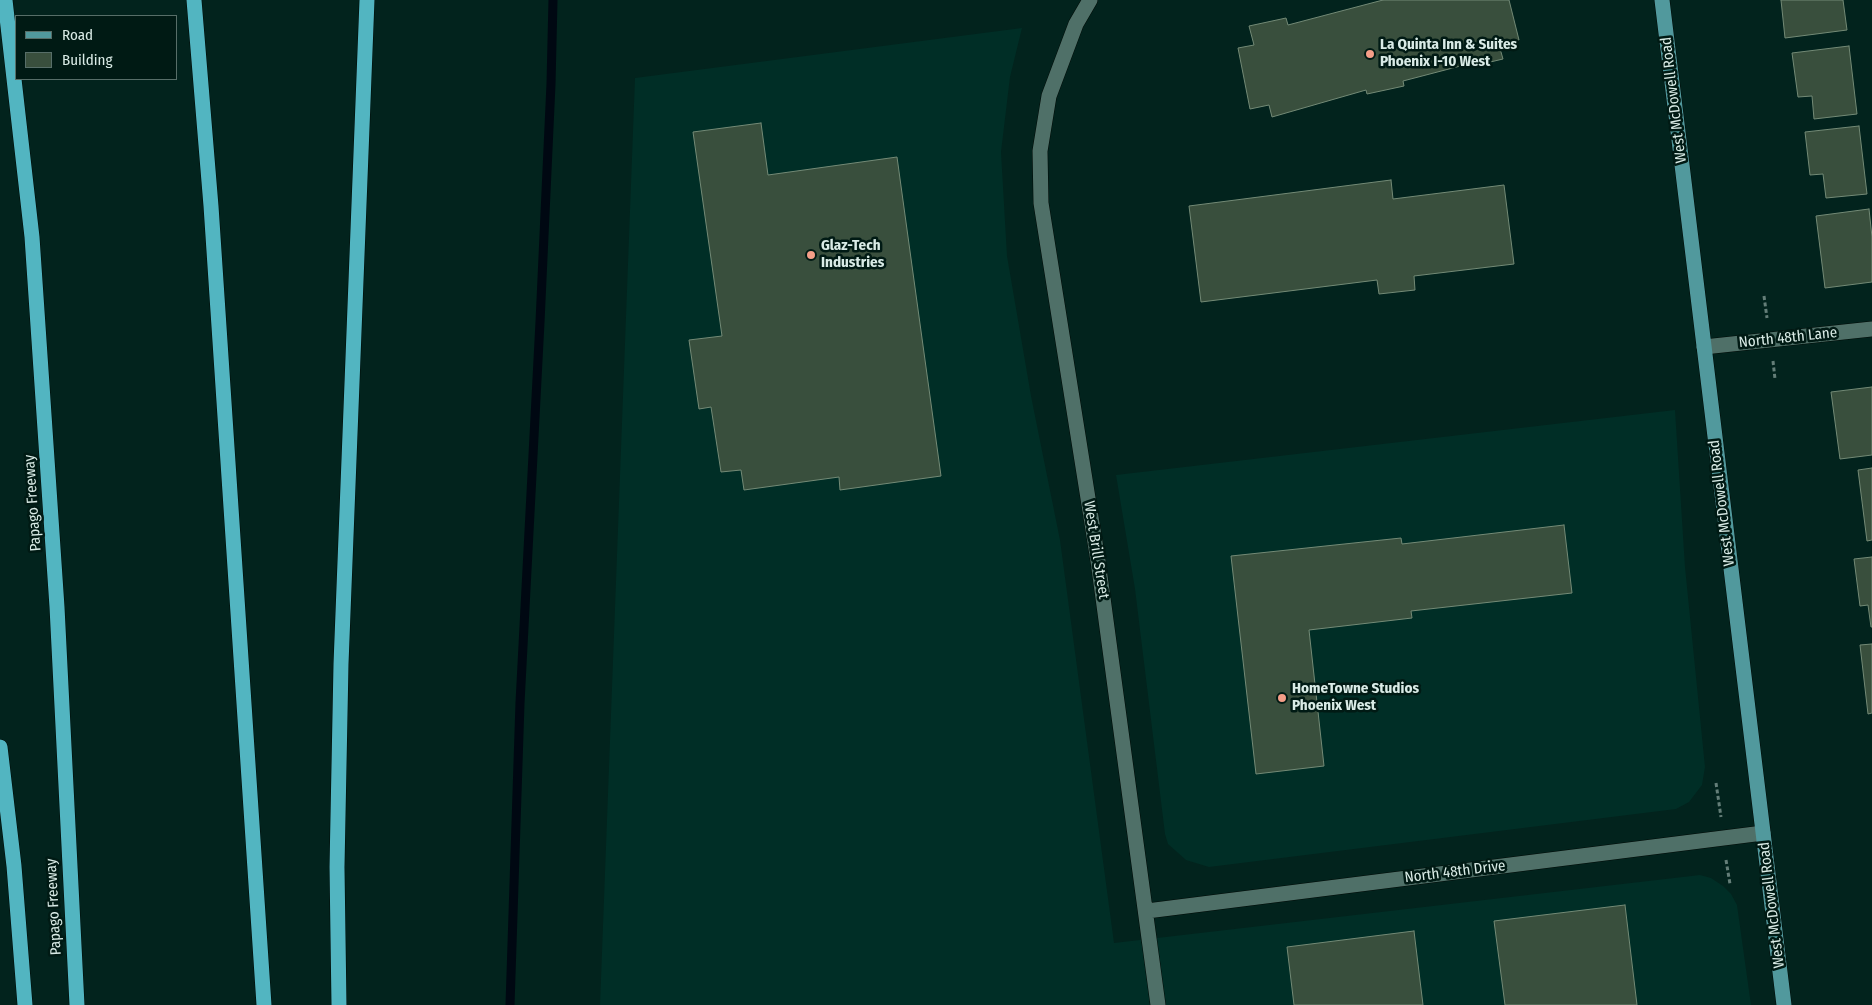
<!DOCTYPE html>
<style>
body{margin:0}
#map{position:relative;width:1872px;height:1005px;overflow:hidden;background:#02231d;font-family:"Fira Sans Condensed",sans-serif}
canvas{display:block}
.legend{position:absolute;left:15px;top:15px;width:162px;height:65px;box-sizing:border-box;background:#001a14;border:1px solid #576e68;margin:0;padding:6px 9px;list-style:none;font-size:15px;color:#d9ebe6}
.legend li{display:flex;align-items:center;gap:10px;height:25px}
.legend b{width:25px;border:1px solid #576e68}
</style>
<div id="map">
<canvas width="1872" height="1005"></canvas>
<ul class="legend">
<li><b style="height:6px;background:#51999d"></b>Road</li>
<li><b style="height:14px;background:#394f3d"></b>Building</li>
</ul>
</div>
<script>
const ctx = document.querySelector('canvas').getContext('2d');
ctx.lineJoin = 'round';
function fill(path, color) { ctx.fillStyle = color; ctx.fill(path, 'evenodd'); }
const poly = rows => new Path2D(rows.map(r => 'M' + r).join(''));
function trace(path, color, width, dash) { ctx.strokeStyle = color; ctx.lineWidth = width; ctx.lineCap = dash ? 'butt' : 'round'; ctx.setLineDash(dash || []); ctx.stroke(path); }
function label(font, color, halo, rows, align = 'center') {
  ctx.font = font + ' "Fira Sans Condensed",sans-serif'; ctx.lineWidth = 5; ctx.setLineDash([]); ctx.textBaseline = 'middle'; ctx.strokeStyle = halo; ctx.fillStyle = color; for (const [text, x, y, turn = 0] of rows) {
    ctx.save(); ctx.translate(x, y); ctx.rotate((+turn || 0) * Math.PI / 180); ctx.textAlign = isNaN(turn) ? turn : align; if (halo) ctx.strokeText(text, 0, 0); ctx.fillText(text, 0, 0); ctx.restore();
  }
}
const built = poly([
 [1022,28,1010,77,1001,152,1007,256,1031,396,1060,540,1114,943,1700,875,1711,878,1723,886,1731,894,1737,905,1751,1005,600,1005,635,78],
 [1675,410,1685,567,1705,767,1702,785,1689,802,1676,809,1209,867,1186,860,1168,844,1165,834,1135,589,1116,475]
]);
const stream = poly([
 [510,1005,520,703,540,322,551,84,553,0]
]);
const building = poly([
 [1383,0,1509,0,1519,40,1499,45,1503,59,1469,67,1468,64,1403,81,1404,86,1367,94,1366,90,1272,117,1269,105,1250,109,1238,48,1254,45,1249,26,1286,18,1288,25,1383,0],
 [1781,0,1843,0,1847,30,1785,38,1781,0],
 [1849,46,1857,114,1814,119,1812,96,1798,97,1792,53,1849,46],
 [761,123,768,175,897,157,941,476,840,490,839,477,744,490,741,470,721,472,711,407,699,409,689,340,722,336,693,132,761,123],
 [1859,126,1867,194,1826,198,1823,174,1810,175,1805,132,1859,126],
 [1391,180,1393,199,1504,185,1514,264,1414,276,1415,290,1379,294,1377,280,1201,302,1189,206,1391,180],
 [1869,209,1872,237,1872,282,1825,288,1816,216,1869,209],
 [1872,387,1872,455,1840,459,1831,392,1872,387],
 [1872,468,1872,540,1867,541,1858,470,1872,468],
 [1564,525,1572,593,1411,611,1412,618,1309,630,1324,766,1256,774,1231,556,1401,538,1402,544,1564,525],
 [1872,557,1872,627,1871,627,1868,605,1860,606,1854,559,1872,557],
 [1872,644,1872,713,1868,714,1860,645,1872,644],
 [1625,905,1637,1005,1505,1005,1494,921,1625,905],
 [1414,931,1423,1005,1294,1005,1287,947,1414,931]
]);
const path = poly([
 [1764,296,1767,318],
 [1773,361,1775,379],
 [1716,783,1721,817],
 [1726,860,1730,884]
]);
const minor = poly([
 [1090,0,1076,24,1049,96,1040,151,1041,203,1098,561,1158,1005],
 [1704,347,1872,329],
 [1147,911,1763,833]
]);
const major = poly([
 [1662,0,1784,1005]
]);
const highway = poly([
 [5,0,32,237,57,607,77,1005],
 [194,0,211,206,264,1005],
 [0,747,14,866,25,1005],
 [339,1005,337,867,341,664,367,0]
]);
const markers = [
 [1370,54,5,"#f49e88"],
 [811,255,5,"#f49e88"],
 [1282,698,5,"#f49e88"]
];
const poiNames = [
 ["La Quinta Inn & Suites",1380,45],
 ["Phoenix I-10 West",1380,62],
 ["Glaz-Tech",821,246],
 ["Industries",821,263],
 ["HomeTowne Studios",1292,689],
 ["Phoenix West",1292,706]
];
const streetNames = [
 ["West McDowell Road",1674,100,-97],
 ["North 48th Lane",1788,338,-6],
 ["Papago Freeway",33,503,-94],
 ["West McDowell Road",1722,503,-97],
 ["West Brill Street",1096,550,81],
 ["North 48th Drive",1455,872,-7],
 ["West McDowell Road",1772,905,-97],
 ["Papago Freeway",54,907,-93]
];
fill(built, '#002e26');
trace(stream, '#000812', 9);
fill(building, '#394f3d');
trace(building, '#738a76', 1);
trace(minor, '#000b07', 16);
trace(major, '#000b07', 16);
trace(highway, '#000b07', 16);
trace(path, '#647e78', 3, [4, 2.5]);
trace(minor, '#4f7068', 15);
trace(major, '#51999d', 15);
trace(highway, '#52b5c1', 15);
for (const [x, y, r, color] of markers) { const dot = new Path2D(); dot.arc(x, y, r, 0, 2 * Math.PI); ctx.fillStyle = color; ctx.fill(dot); trace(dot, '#001a14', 2); }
label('bold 15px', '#d9ebe6', '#001a14', poiNames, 'left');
label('15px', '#d9ebe6', '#001a14', streetNames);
</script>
